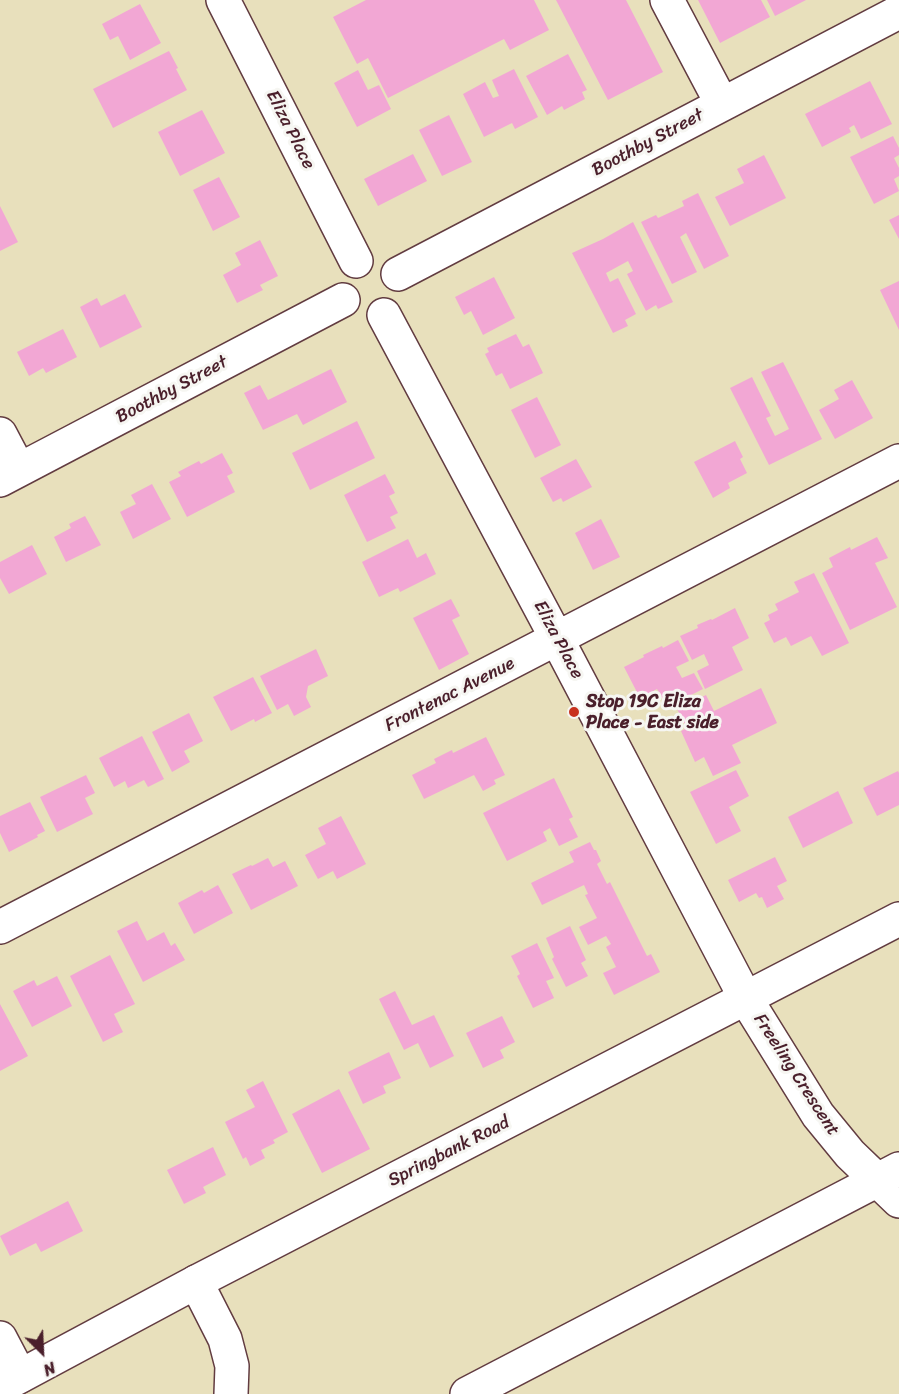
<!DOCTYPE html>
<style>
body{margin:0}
#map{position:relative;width:899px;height:1394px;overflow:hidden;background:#e8e0bc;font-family:Sriracha,sans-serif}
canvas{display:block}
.north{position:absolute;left:12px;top:1322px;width:60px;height:60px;-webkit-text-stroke:4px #f6f6f2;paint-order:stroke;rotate:156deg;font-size:16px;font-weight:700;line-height:24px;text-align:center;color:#4a1f2b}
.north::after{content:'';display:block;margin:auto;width:21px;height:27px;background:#4a1f2b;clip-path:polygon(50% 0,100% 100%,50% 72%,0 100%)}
</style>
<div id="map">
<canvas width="899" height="1394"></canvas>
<div class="north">N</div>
</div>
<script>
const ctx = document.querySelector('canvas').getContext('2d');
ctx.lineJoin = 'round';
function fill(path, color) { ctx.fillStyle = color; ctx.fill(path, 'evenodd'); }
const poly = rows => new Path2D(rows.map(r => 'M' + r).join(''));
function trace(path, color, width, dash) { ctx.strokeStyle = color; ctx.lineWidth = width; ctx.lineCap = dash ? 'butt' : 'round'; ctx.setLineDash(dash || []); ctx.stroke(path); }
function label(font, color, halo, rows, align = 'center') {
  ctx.font = font + ' Sriracha,sans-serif'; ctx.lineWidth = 6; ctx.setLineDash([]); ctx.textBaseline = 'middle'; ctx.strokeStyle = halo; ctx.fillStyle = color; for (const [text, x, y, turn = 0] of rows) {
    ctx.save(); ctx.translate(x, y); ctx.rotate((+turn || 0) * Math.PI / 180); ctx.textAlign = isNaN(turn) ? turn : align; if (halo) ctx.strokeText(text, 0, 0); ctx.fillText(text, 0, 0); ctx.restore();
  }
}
const building = poly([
 [366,0,534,0,549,30,510,50,504,39,388,98,368,58,357,64,333,17],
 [556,0,626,0,663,72,608,100],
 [698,0,761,0,770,17,720,43],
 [767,0,806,0,775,16],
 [140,4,161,43,130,60,118,36,110,40,102,24],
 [169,51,178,68,176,69,187,90,113,128,93,89],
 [568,54,587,90,582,92,585,99,564,110,562,106,547,115,526,76],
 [514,69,538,117,515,129,512,123,484,137,463,94,485,82,493,98,499,96,492,80],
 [358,70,368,90,379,85,391,109,357,127,334,83],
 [870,81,892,124,861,139,854,125,849,128,851,132,822,147,805,114],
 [202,110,225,153,180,176,158,132],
 [449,115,472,162,442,176,419,130],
 [893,136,899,148,899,155,894,158,899,168,899,176,894,179,899,191,874,204,850,157],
 [413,154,427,181,378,206,364,179],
 [764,155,786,198,730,226,715,197,744,183,737,169],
 [219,177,240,217,213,231,193,190],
 [698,193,729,256,704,269,686,233,680,237,697,272,672,284,641,222,656,215,658,218,684,206,682,201],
 [0,206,18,242,0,251],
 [899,215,899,239,889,220],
 [633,222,673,302,658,309,656,305,646,311,627,274,633,271,628,261,606,273,610,282,618,278,636,314,625,320,628,326,613,333,572,253,603,239],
 [260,240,278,276,260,285,263,290,237,303,223,275,241,265,235,253],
 [494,277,515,318,483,335,471,311,464,315,455,297],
 [899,281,899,330,880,290],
 [125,294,142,327,100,348,80,307,97,298,101,306],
 [63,329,77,357,46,373,43,368,29,376,17,352],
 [516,334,523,347,529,344,543,373,510,389,502,373,496,376,485,354,489,352,487,348],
 [783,362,822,439,769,465,730,388,752,377,771,416,766,418,775,436,789,429,761,372],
 [331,369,347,402,303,425,297,414,263,430,244,393,260,385,268,400],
 [852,380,873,418,835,439,819,410,839,399,834,390],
 [537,397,561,445,535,458,511,410],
 [357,421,375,458,310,490,292,453],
 [735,441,743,457,740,459,747,473,728,483,730,488,713,498,694,462],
 [222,453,233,473,227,476,235,492,187,517,169,482,181,476,178,472,199,461,201,464],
 [576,459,592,487,563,502,561,498,553,502,540,478],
 [385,474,395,493,389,496,398,513,390,517,396,528,367,542,344,495],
 [152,484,171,519,133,539,120,512,136,504,131,495],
 [85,516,101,545,66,562,54,537,71,528,69,524],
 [601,519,620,557,593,570,575,533],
 [877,537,888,558,875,563,897,607,850,630,822,573,833,567,829,558,850,547,851,550],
 [408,539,417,558,426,553,436,574,400,592,398,588,379,597,362,562],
 [32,545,47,574,9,594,0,578,0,562],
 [814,573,849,643,822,656,811,636,791,646,786,637,774,643,764,623,770,620,768,615,778,610,775,604,799,592,794,582],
 [451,599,460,616,452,620,469,654,439,670,413,618],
 [735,608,749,638,732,647,743,670,705,689,697,671,709,665,704,654,692,660,680,636,698,628,697,625,711,619,712,620],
 [678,640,689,661,676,667,682,678,694,673,703,689,667,707,657,689,640,698,624,667,644,657,643,655,662,646,663,648],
 [316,649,328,676,308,686,306,697,311,707,294,716,288,704,277,710,260,676],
 [253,677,272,713,255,722,254,719,231,731,213,697],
 [761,688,777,723,732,745,741,763,713,776,704,757,695,762,681,731,687,728,677,709,706,695,714,711],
 [189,713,203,741,184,751,190,762,172,772,152,732],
 [142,736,164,779,148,787,144,780,128,788,125,781,114,787,99,758],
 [486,737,505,775,494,780,496,784,483,791,474,775,424,799,412,775,436,763,434,759,452,750,453,753],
 [736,770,749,796,729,807,741,831,716,844,690,792],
 [898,771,899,773,899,805,877,816,863,788],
 [86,775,95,793,85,798,93,814,57,832,40,797],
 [554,778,573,817,569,819,578,837,559,846,550,828,543,832,547,841,507,861,483,813],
 [838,791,853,823,803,848,788,817],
 [30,802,45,831,37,835,38,837,9,852,0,833,0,816],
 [341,816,366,864,337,879,333,871,318,879,305,855,326,844,318,828],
 [590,842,594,850,596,850,601,861,597,864,607,884,610,882,647,956,651,954,660,972,614,995,603,973,616,967,606,947,611,944,606,936,588,945,579,927,597,918,585,895,588,894,584,885,542,905,531,883,574,862,569,852],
 [775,857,787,881,777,886,784,899,767,908,762,897,759,898,756,893,739,902,728,880],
 [268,858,273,867,285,861,298,886,251,910,232,874,251,865,252,866],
 [218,885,233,913,194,934,178,903,202,890,204,893],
 [137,921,147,941,164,932,171,946,175,943,185,960,143,982,117,931],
 [570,926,586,960,581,963,588,976,566,987,552,959,554,957,546,938],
 [537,943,554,978,546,981,554,998,533,1008,517,976,520,974,511,956],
 [110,955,135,1004,114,1014,123,1032,103,1042,70,976],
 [57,976,72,1006,32,1027,13,991,34,980,37,986],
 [395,991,412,1025,434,1015,454,1056,430,1068,418,1043,404,1050,379,999],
 [0,1004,28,1056,0,1071],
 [502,1016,515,1042,500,1050,504,1058,483,1068,466,1033],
 [389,1052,401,1078,383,1086,386,1093,363,1104,348,1072],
 [263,1081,288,1132,273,1140,275,1143,261,1150,265,1158,250,1166,246,1157,243,1159,225,1122,255,1107,246,1090],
 [339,1089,370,1149,322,1173,292,1114],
 [213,1147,226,1175,203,1187,206,1193,184,1204,167,1170],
 [68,1201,83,1231,41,1252,36,1243,10,1256,0,1236]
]);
const minor = poly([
 [223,0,356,261],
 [667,0,722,104],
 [398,274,899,12],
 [384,315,557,639,746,999,818,1115,850,1154,899,1201],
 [0,434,19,470],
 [0,480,343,300],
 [0,927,899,461],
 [196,1282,225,1339,232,1366,231,1394],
 [0,1338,20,1376],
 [467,1394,899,1169]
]);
const major = poly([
 [0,1387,196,1282,899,919]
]);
const markers = [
 [574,712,6,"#c8321e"]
];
const streetNames = [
 ["Eliza Place",290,130,63],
 ["Boothby Street",648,143,-28],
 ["Boothby Street",172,390,-28],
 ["Eliza Place",558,640,62],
 ["Frontenac Avenue",450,695,-27],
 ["Freeling Crescent",796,1075,57],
 ["Springbank Road",449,1152,-27]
];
const poiNames = [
 ["Stop 19C Eliza",586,702],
 ["Place - East side",586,723]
];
fill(building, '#f2a7d4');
trace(minor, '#623c41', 36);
trace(major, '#623c41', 36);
trace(minor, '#fff', 33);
trace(major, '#fff', 33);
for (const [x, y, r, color] of markers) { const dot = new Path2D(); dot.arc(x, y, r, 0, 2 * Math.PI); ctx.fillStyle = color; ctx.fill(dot); trace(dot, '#f6f6f2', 2); }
label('18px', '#4a1f2b', '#f6f6f2', streetNames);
label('bold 18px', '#4a1f2b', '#f6f6f2', poiNames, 'left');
</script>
